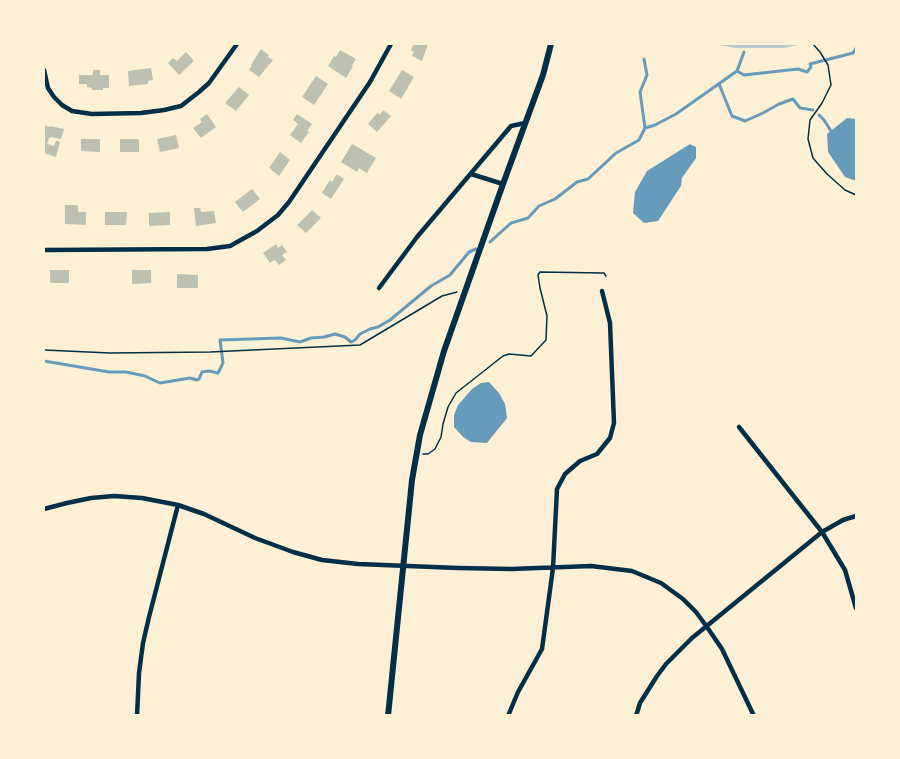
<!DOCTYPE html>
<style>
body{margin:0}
#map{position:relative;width:900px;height:759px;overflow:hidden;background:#fdf0d5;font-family:"Roboto Condensed",sans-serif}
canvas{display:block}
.frame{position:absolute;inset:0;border:45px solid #fdf0d5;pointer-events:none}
</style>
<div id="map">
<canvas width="900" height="759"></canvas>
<div class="frame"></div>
</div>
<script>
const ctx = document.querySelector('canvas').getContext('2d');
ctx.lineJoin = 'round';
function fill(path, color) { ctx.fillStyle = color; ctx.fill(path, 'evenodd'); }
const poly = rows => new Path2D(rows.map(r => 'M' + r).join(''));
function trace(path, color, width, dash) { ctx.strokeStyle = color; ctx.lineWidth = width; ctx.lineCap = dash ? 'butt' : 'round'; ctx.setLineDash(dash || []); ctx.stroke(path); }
const green = poly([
 [714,44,803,44,784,48,735,48]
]);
const water = poly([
 [847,118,856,119,856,181,845,177,828,152,827,134],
 [690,144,696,147,696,158,682,178,681,186,658,221,644,223,633,213,635,192,647,171],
 [489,382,499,393,505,404,507,418,487,443,471,442,463,437,454,427,454,415,458,405,472,389,481,383]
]);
const stream = poly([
 [737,71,744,75,798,69,807,72,811,67,810,64,853,53,856,48],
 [719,84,732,116,745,121,763,113,779,104,793,99,800,108,813,110],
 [819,115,824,120,831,131],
 [645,128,655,125,676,114,737,71,744,52],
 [490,242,511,223,528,218,539,206,555,199,577,182,588,179,616,153,639,140,645,128,640,92,647,75,644,59],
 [44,361,109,372,126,372,145,376,160,383,190,378,197,380,199,379,202,372,209,371,218,373,223,363,220,340,281,338,300,342,311,338,324,337,335,334,345,337,351,342,355,340,360,334,370,329,378,327,390,320,431,286,450,275,469,252,476,249]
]);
const building = poly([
 [414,44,428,44,422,61,412,56,414,52,411,50],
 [261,49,269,55,268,57,273,60,259,77,249,70,252,65,251,65],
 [340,50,356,59,352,65,353,66,346,78,328,66,334,56,336,57],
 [186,52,194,61,179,75,168,63,173,58,177,61],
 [151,68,153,80,148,81,148,84,129,86,128,71],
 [93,70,100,70,100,75,109,75,109,88,103,88,103,90,92,90,92,88,87,87,87,84,79,84,79,75,93,75],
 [402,70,414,77,401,99,389,91],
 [316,76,328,84,314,105,302,97],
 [239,87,249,95,236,111,225,103],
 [383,110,391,116,377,132,368,124,377,113,380,115],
 [207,114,216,127,201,138,193,128,202,122,200,119],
 [297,114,312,124,307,131,309,132,301,143,290,135,298,124,293,120],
 [44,125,49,127,50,126,64,129,61,139,51,137,51,138,49,138,47,144,54,146,56,141,60,142,56,157,44,153],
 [176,135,179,148,160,152,157,139],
 [81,139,100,139,100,152,81,151],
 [120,139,139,139,139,152,120,152],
 [352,144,376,158,367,173,359,168,357,172,341,162],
 [280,152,290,160,279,176,269,168],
 [337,174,344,179,331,199,322,193,330,180,332,182],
 [252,189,260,199,243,212,235,202],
 [65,205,78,205,78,212,86,212,86,225,65,224],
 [194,208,200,208,201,212,214,211,216,223,196,226],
 [312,210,321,218,306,233,297,225],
 [105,212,127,212,126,225,105,225],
 [170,212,170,225,149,226,149,213],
 [276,244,278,248,282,245,287,252,282,255,286,260,279,265,275,260,270,263,263,253],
 [50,270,69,270,69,283,50,283],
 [132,270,151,270,151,283,132,284],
 [177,274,198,275,198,288,177,288]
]);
const path = poly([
 [813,44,820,52,828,65,831,85,822,103,810,120,808,139,813,158,827,174,845,190,856,195],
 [44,350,110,353,210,352,360,345,442,296,457,292],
 [423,454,428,454,435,449,441,437,443,424,448,407,456,393,503,356,509,354,531,356,546,340,547,316,540,288,538,275,540,272,604,273,606,276]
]);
const minor = poly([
 [44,70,48,88,54,97,62,105,72,111,92,114,141,113,164,110,181,106,199,92,209,83,237,44],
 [471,174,503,184],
 [44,250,207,249,230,246,257,231,278,215,289,202,370,82,391,44],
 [379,288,417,237,511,126,525,123],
 [739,427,822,532,845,570,856,608],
 [44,509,67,503,91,498,114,496,142,498,178,505,204,514,255,538,293,552,322,560,358,564,458,568,511,569,591,566,632,571,661,583,683,599,696,612,707,627,722,649,754,716],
 [137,716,139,673,143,643,149,617,178,505],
 [508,716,518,692,542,649,553,568,557,489,565,474,580,461,597,454,610,438,614,423,610,323,602,291],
 [636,716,640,703,657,676,666,664,692,638,822,532,843,520,856,516]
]);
const tertiary = poly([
 [388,716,412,480,420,435,444,351,503,184,543,75,551,44]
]);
fill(green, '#b9caca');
fill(water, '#669bbc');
trace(stream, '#669bbc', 3);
fill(building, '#bec0b2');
trace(path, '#003049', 1.5);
trace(minor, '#003049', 4.5);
trace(tertiary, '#003049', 6);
</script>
